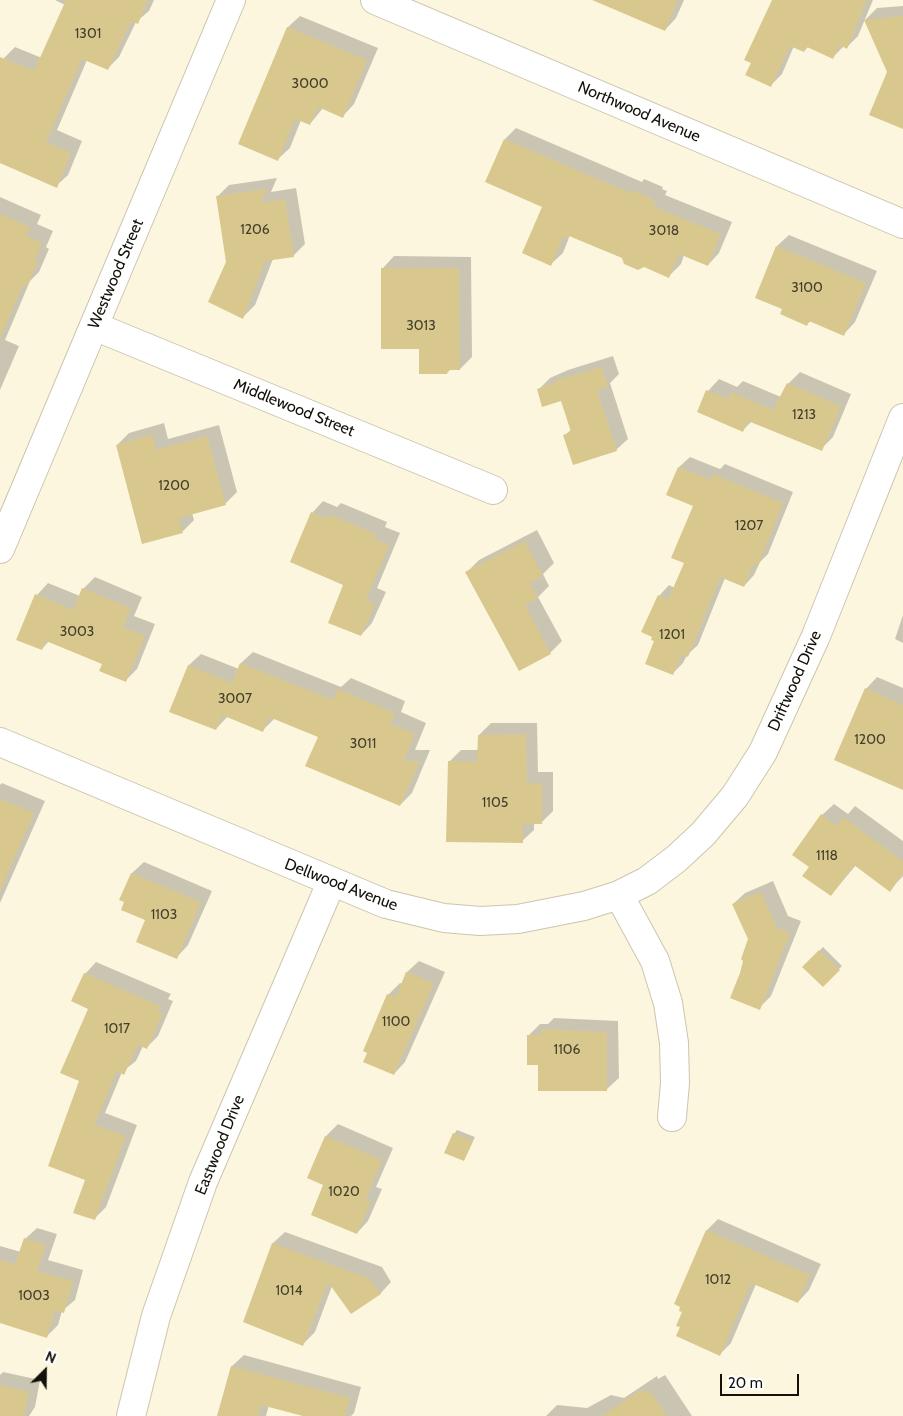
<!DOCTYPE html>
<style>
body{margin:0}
#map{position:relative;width:903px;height:1416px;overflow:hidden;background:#fdf6df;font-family:Cabin,sans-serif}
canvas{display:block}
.north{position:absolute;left:20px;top:1346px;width:50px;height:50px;-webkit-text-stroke:4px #fff;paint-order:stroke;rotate:23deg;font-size:14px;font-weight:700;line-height:20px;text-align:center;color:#131109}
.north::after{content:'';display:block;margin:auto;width:18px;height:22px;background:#131109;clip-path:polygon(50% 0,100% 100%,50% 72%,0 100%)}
.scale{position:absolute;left:720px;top:1374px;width:79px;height:22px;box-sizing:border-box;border:2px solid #131109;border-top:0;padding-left:6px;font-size:15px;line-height:18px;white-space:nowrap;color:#131109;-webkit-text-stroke:4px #fff;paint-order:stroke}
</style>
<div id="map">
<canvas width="903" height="1416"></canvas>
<div class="north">N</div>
<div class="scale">20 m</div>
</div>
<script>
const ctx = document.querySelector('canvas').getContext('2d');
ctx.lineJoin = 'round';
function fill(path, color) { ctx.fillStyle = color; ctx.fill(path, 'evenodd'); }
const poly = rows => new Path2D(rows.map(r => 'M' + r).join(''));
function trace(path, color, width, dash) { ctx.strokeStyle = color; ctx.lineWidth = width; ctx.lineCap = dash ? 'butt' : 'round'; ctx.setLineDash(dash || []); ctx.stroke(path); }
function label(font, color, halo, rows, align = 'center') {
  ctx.font = font + ' Cabin,sans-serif'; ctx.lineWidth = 4; ctx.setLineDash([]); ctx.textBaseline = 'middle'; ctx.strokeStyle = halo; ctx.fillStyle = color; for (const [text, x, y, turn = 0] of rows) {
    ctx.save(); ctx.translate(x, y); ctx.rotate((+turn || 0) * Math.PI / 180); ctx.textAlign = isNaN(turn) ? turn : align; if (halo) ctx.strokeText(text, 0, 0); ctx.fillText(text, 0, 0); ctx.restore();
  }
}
const shadow = poly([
 [55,0,154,0,149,11,136,22,119,57,107,69,87,60,57,130,82,141,68,175,56,186,0,162,0,67,4,58,15,47,42,58,65,5],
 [599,0,684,0,676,18,665,30],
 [774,0,873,0,858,36,847,47,844,46,833,57,809,46,804,51,794,46,782,74,770,86,752,62],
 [903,6,903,127,889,72,865,20,877,8],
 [300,16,378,48,354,104,343,116,323,108,310,124,301,120,290,148,278,159,240,143,288,27],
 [516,128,642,182,644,179,663,187,662,189,667,191,665,195,732,222,719,253,708,265,684,255,681,264,669,276,570,235,563,253,551,264,543,206,505,139],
 [277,178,271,192,296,188,305,244,293,256,273,259,255,305,243,317,227,262,217,197,229,185],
 [0,197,41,215,37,224,53,231,46,247,49,249,39,272,30,281,5,340,19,346,0,390],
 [789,235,877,271,855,322,844,334,811,321,807,324,784,309,757,298,777,246],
 [394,256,471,257,472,357,460,369,451,369,447,373,421,348,383,268],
 [613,356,619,374,610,383,628,439,616,450,565,435,572,429,562,399,538,390,550,378,568,370],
 [800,372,851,394,833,437,821,449,752,421,743,430,708,391,719,379,737,387,743,381,781,397,788,384],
 [164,423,168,439,219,425,237,492,225,504,192,513,194,520,183,531,143,542,117,445,129,433],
 [690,457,720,469,725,464,793,492,768,554,760,562,754,575,744,586,725,578,698,645,687,655,683,663,672,674,656,640,659,596,669,585,675,588,685,562,694,505,668,495,679,467],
 [323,501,337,507,341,503,387,522,385,527,400,533,377,588,386,592,372,623,361,635,345,584,312,513],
 [537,530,554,563,543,574,549,586,538,597,562,641,550,653,467,572,479,560],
 [95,577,142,597,134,616,155,624,137,669,125,681,104,664,49,641,42,649,37,595,48,583,80,596,83,589],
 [903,615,903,643,895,639],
 [253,652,341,687,351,678,405,701,401,712,426,723,415,750,430,750,412,793,400,805,319,736,275,718,263,730,228,716,216,729,189,665,201,654,239,669,241,663],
 [877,677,903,688,903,789,866,689],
 [491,723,537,723,538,772,553,772,553,811,541,823,534,823,534,830,522,841,449,762,461,750,478,750,479,735],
 [2,783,45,801,0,903,0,785],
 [834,804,848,814,855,806,903,841,903,876,890,890,856,865,831,895,810,866,822,815],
 [144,862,212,891,188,945,177,957,147,920,132,873],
 [773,881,788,916,801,921,771,996,759,1008,750,939,733,904,745,893],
 [823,947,842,966,823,985,804,967],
 [419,961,445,972,405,1062,394,1074,388,995,400,983,403,984,407,972],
 [96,962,171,994,168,999,173,1001,158,1036,147,1047,143,1046,136,1061,122,1072,105,1113,137,1125,106,1207,94,1219,87,1179,81,1081,89,1008,85,974],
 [554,1018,618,1021,619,1078,607,1089,539,1064,528,1036,540,1024,548,1024],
 [338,1124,393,1148,376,1187,382,1189,368,1221,357,1233,325,1184,309,1177,326,1136],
 [457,1130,475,1137,464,1160,454,1134],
 [718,1219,821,1264,809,1290,798,1302,756,1284,731,1343,720,1354,682,1326,707,1230],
 [37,1228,57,1234,48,1260,83,1270,75,1300,62,1311,58,1325,47,1336,0,1322,0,1246,21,1252,25,1239],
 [285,1232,382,1267,391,1282,380,1294,332,1286,315,1332,303,1344,245,1321,273,1243],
 [244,1355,361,1387,354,1413,351,1416,308,1416,269,1405,266,1416,219,1416,232,1366],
 [3,1372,40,1380,35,1407,29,1416,0,1416,0,1375],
 [665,1375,692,1416,546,1416,557,1405,587,1408,611,1395,624,1398,657,1376,658,1379]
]);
const building = poly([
 [66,0,148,0,138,24,131,21,108,70,82,59,46,142,71,153,57,188,0,163,0,57,34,71],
 [592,0,678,0,665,31],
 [772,0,867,0,847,49,840,45,833,59,807,47,804,52,790,46,771,87,745,75,751,63,744,60],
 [903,16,903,129,869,115,887,72,864,20],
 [287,27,367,60,343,118,318,107,310,125,295,119,278,161,238,144],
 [504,139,630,193,631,190,652,198,651,201,656,203,654,207,721,234,708,266,679,254,669,278,644,267,638,270,624,264,622,258,569,236,568,238,564,236,551,266,522,253,542,207,485,182],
 [267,189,261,203,285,199,294,257,265,261,243,319,208,302,226,262,216,196],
 [0,214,30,227,26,236,42,243,35,259,38,261,27,286,23,284,0,339],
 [776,246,866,283,844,336,809,321,807,326,780,314,782,309,755,298],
 [381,268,459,268,460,370,448,370,447,374,419,374,419,349,381,349],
 [601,367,608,386,597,390,617,451,573,465,563,435,571,432,561,401,542,407,537,389,555,383,555,381],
 [787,383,841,406,822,451,748,421,743,432,697,412,706,390,728,399,731,392,773,410],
 [152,434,156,450,207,436,226,505,179,518,183,533,142,544,116,445],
 [678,467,711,480,713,474,783,503,758,566,753,564,744,587,720,577,688,657,682,654,673,675,645,664,654,641,651,640,652,637,641,632,658,595,668,600,684,563,671,558,693,506,666,495],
 [311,512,326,519,328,514,376,534,374,539,389,545,366,600,375,603,361,636,328,623,343,585,290,562],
 [525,541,543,576,530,583,538,598,525,605,551,654,519,671,465,572],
 [82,588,131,608,123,627,145,636,126,682,99,671,102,664,46,641,42,650,16,640,35,594,73,610],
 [240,663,333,700,338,689,395,713,390,724,415,734,404,761,420,761,400,806,305,766,318,737,269,717,263,732,222,715,216,730,169,712,188,665,232,683],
 [865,688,903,705,903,790,834,760],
 [526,734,527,783,542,783,542,824,523,824,523,843,446,842,448,761,477,762,478,735],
 [0,799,34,813,0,891],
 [821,814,836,826,843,817,903,861,903,873,890,892,854,865,831,896,802,876,809,867,792,855],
 [131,873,201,902,177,959,136,942,145,920,121,910,124,902,119,900],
 [761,892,777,928,790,933,760,1010,730,998,740,973,743,961,741,959,748,939,732,904],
 [819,950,840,970,823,987,802,967],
 [406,972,434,983,394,1075,363,1062,367,1053,363,1051,387,994,396,997],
 [84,973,160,1006,158,1011,163,1013,147,1049,138,1045,124,1075,117,1071,94,1125,126,1136,95,1220,73,1213,85,1180,48,1166,79,1081,60,1073,88,1009,71,1001],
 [541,1029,607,1032,607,1091,538,1091,538,1065,527,1065,527,1035,541,1035],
 [453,1133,473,1141,464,1161,444,1153],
 [325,1136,382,1160,366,1198,371,1201,357,1234,311,1215,323,1185,307,1178],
 [706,1230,810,1275,798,1303,751,1283,720,1356,676,1336,680,1327,676,1326,682,1312,679,1311,680,1307,674,1304],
 [24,1238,46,1245,37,1271,73,1281,64,1313,55,1310,47,1338,0,1323,0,1260,15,1264],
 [272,1243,370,1279,381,1294,351,1314,328,1282,303,1346,243,1322],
 [231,1366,350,1398,345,1416,303,1416,261,1405,258,1416,217,1416],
 [0,1385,29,1392,24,1416,0,1416],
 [649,1389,667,1416,602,1416,641,1390,643,1393]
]);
const street = poly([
 [375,0,903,224],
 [94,326,493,490],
 [0,549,231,0],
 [0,742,386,904,444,918,480,921,518,919,584,906,619,895,647,881,676,859,703,834,735,796,763,752,816,636,903,418],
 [619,895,655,961,668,1003,674,1043,675,1083,672,1117],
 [131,1416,156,1316,203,1182,331,883]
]);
const numberNames = [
 ["1301",88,34],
 ["3000",310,84],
 ["1206",255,230],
 ["3018",664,231],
 ["3100",807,288],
 ["3013",421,326],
 ["1213",804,415],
 ["1200",174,486],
 ["1207",749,526],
 ["3003",77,632],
 ["1201",672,635],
 ["3007",235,699],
 ["1200",870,740],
 ["3011",363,744],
 ["1105",495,803],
 ["1118",827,856],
 ["1103",164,915],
 ["1100",396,1022],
 ["1017",117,1029],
 ["1106",567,1050],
 ["1020",344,1192],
 ["1012",718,1280],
 ["1014",289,1291],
 ["1003",34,1296]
];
const streetNames = [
 ["Northwood Avenue",639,112,23],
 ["Westwood Street",116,274,-67],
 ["Middlewood Street",294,408,22],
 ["Driftwood Drive",795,681,-66],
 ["Dellwood Avenue",341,885,21],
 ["Eastwood Drive",220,1145,-68]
];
fill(shadow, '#0003');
fill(building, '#d8c88e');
trace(street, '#ccc5af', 30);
trace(street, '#fff', 28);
label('14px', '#443f2a', null, numberNames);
label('16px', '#131109', '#fff', streetNames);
</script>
